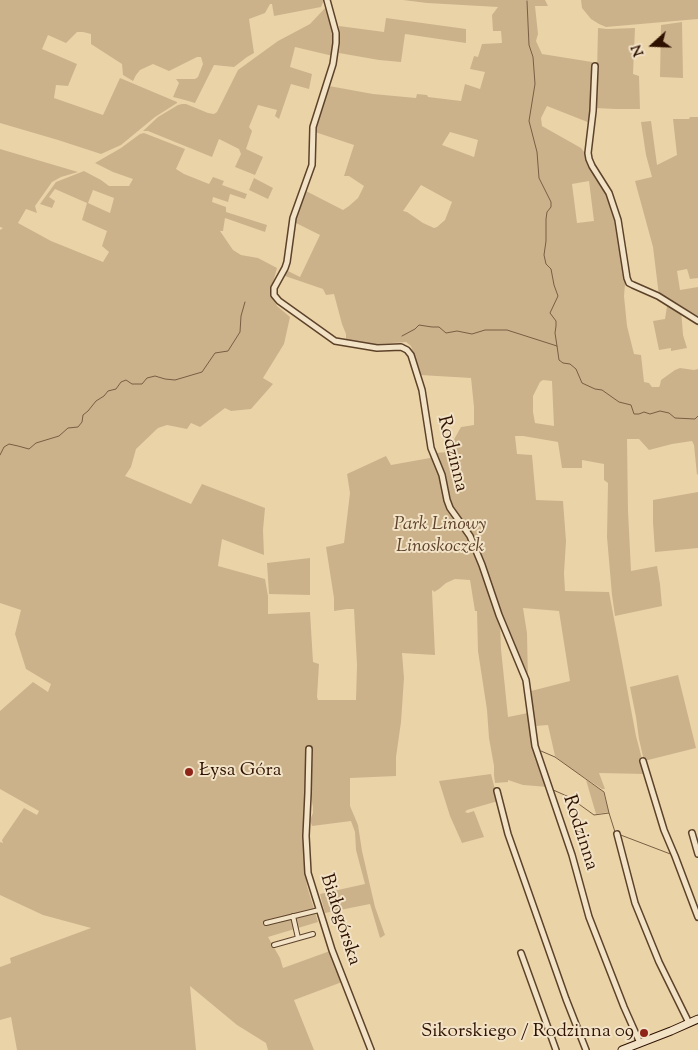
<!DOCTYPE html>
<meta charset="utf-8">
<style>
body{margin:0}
#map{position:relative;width:698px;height:1050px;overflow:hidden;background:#ebd3a8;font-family:"Sorts Mill Goudy",serif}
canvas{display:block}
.north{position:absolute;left:628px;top:20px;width:50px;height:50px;-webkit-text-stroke:4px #f2e2c6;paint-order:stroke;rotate:250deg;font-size:14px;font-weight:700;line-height:20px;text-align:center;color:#2e1100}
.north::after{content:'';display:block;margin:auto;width:18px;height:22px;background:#2e1100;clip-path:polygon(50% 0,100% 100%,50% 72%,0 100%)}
</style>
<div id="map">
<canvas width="698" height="1050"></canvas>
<div class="north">N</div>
</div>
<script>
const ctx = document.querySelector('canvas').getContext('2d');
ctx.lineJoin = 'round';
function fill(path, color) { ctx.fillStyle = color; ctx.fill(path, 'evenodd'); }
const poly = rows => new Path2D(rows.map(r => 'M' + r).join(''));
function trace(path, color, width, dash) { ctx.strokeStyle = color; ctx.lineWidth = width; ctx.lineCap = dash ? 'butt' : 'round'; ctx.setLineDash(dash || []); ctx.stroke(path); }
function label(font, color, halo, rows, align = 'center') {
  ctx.font = font + ' "Sorts Mill Goudy",serif'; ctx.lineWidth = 4; ctx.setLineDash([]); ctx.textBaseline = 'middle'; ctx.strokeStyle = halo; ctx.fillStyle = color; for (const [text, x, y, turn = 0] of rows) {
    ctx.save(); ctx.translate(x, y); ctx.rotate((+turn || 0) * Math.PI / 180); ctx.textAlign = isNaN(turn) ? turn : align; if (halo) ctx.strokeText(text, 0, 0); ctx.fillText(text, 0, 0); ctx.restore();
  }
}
const green = poly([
 [0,0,324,0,321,7,274,16,272,4,270,4,265,13,249,19,254,53,247,57,234,67,214,65,195,103,185,100,173,97,179,83,176,79,195,79,198,77,203,64,201,57,197,57,169,71,153,64,140,70,136,75,133,81,123,75,122,64,91,44,91,34,83,32,77,32,66,43,48,35,42,49,77,64,68,86,56,85,54,98,103,115,120,78,177,102,177,103,155,117,121,145,101,154,58,140,0,123],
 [403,0,545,0,548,6,535,6,538,34,536,41,542,54,592,62,590,123,547,106,541,118,542,126,581,148,588,157,606,190,616,218,626,273,624,296,627,326,634,354,641,355,644,382,649,383,652,387,659,387,660,385,661,380,675,370,680,368,694,370,698,369,698,474,697,475,694,445,692,441,672,444,649,450,639,439,627,439,628,511,631,571,657,566,660,584,662,606,615,616,612,595,607,537,608,483,604,480,604,464,582,460,582,468,562,468,558,442,523,436,515,436,517,454,532,455,536,500,563,501,566,541,564,573,565,591,609,592,636,736,646,774,599,773,605,789,602,789,570,768,555,756,548,725,535,726,531,691,570,681,559,611,523,608,527,633,528,681,497,603,500,621,501,649,508,717,528,713,532,744,548,787,523,785,508,780,508,782,495,783,494,775,494,766,489,738,487,710,478,651,477,611,475,611,470,580,455,579,446,583,439,589,434,592,433,590,432,591,435,655,402,653,404,678,401,722,396,757,396,776,350,778,350,806,358,825,362,851,375,907,385,935,380,938,370,904,325,913,320,894,365,884,356,850,355,832,351,821,312,826,310,820,313,813,313,807,311,797,307,798,304,826,304,862,307,886,318,922,268,937,280,958,283,968,330,951,342,982,294,1000,314,1050,268,1050,266,1043,237,1025,190,986,196,1050,17,1050,11,1017,0,1020,0,967,11,963,10,958,91,928,43,915,0,895,0,842,3,843,2,840,24,808,37,815,39,811,0,789,0,711,33,682,48,692,51,684,26,669,15,634,21,610,0,603,0,230,3,228,0,227,0,149,78,172,61,177,52,182,35,206,37,213,26,209,18,223,51,241,103,262,109,252,102,246,107,231,82,220,87,203,55,189,49,197,55,201,52,208,40,204,56,182,84,171,101,180,109,186,129,186,133,179,113,172,95,163,121,148,140,134,144,133,185,149,176,169,184,174,209,184,213,177,224,181,222,185,247,194,245,199,230,194,228,202,213,197,212,202,226,207,226,212,267,225,265,232,225,218,223,231,220,231,233,250,241,255,258,258,277,268,270,294,277,306,290,317,284,344,263,378,273,384,251,409,231,411,225,408,200,427,191,423,187,429,167,425,158,428,136,449,131,467,125,476,191,504,202,484,265,508,263,530,264,555,222,539,218,566,265,579,268,596,268,614,310,612,313,662,319,664,317,697,318,700,356,700,357,665,354,609,347,609,334,611,334,598,326,547,344,543,350,493,347,474,386,456,391,465,430,458,436,453,447,452,461,427,474,425,474,407,471,378,420,375,411,346,406,342,363,345,344,341,346,339,346,334,342,324,334,294,326,295,323,289,285,276,286,270,300,277,320,235,294,222,295,219,306,191,343,210,349,206,358,198,364,186,349,176,344,176,354,145,315,132,322,106,329,86,373,94,416,98,417,94,427,95,428,97,461,101,465,84,480,89,485,72,470,69,474,56,478,57,482,44,502,43,501,31,493,31,492,15,498,7,427,3],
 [450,132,478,140,474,157,442,145],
 [589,181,594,221,577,223,572,184],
 [421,185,452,202,445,220,437,227,434,228,423,223,407,212,403,211],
 [93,190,114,198,110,213,88,203],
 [543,380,552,381,554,426,535,423,533,412,533,396,540,382],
 [581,0,698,0,698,19,606,27,599,24,591,19,582,8],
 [327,6,334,31,334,45,333,56,295,47,290,67,312,74,309,89,291,84,279,119,275,116,277,110,258,105,249,127,252,131,246,149,263,157,255,175,235,167,241,154,239,149,219,139,212,157,148,131,143,131,158,117,178,105,182,104,186,104,208,113,214,114,217,112,238,70,278,41,310,24],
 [386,18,466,29,466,43,405,34,401,62,379,60,339,53,340,44,339,26,384,32],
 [682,22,683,78,660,77,661,25],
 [598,28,607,29,635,28,633,74,639,76,640,109,616,109,594,108,597,72],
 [690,117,698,117,698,278,690,279,687,269,677,271,680,290,698,287,698,318,681,309,683,335,687,348,671,351,671,348,659,350,653,321,665,319,668,300,659,296,653,247,635,181,652,177,646,155,641,122,651,121,657,165,677,155,673,119,689,119],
 [254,178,273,188,268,199,249,190],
 [698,492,698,548,655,552,653,522,653,500],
 [310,558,310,595,269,594,267,563],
 [678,675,696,748,644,761,639,739,636,717,630,687],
 [491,774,498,801,467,810,465,812,468,813,474,811,484,837,462,843,450,816,439,781],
 [586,780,603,791,609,812,596,814]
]);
const stream = poly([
 [527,1,529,45,533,57,535,84,529,121,537,152,539,178,551,202,551,207,547,212,546,219,546,241,544,255,546,264,551,269,554,285,558,296,550,313,556,321,556,326,555,333,557,346],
 [402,336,415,329,419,325,432,327,439,327,446,333,457,331,472,334,485,330,507,330,557,346,559,360,563,363,570,364,576,369,582,383,595,389,602,390,619,402,631,405,634,414,639,414,644,412,650,414,660,411,669,413,675,418,695,419,698,416],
 [0,455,4,447,9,444,18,446,29,449,36,443,59,436,68,428,78,427,82,422,83,415,88,411,96,401,104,396,108,391,116,389,121,382,126,380,132,384,142,384,147,378,155,376,165,379,175,380,202,372,215,353,228,351,240,332,241,316,245,302],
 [541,751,555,757,604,792,609,813],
 [551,789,569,797,594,815,609,813,615,832],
 [618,834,673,855]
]);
const pedestrian = poly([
 [293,916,298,938],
 [266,923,319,910],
 [274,945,313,934]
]);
const minor = poly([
 [327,0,336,33,336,43,333,64,313,127,312,165,293,218,287,262,285,268,274,288,274,295,279,301,335,341,377,348,401,347,407,350,411,355,422,390,431,448,442,475,447,500,450,508,470,536,482,565,499,615,526,680,535,746,572,855,589,917,624,1007,640,1043],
 [595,66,593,111,588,153,589,159,592,166,609,193,618,220,627,278,629,283,633,285,658,296,698,321],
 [309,749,308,793,306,836,308,873,332,950,371,1050],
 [643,761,664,830,675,856,698,917],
 [497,791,508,834,566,999,586,1050],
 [692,833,698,854],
 [617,834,635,903,659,962,689,1023],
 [521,953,556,1050]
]);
const secondary = poly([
 [622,1050,671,1031,698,1019]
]);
const markers = [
 [189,772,5,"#8f2418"],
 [644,1033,5,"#8f2418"]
];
const streetNames = [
 ["Rodzinna",451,454,76],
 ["Rodzinna",579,833,72],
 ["Białogórska",339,920,72]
];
const parkNames = [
 ["Park Linowy",440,526],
 ["Linoskoczek",440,548]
];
const poiNames = [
 ["Łysa Góra",199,772],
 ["Sikorskiego / Rodzinna 09",634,1033,"right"]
];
fill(green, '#cbb28b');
trace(stream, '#795e43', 1);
trace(pedestrian, '#5d422a', 6);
trace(minor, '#5d422a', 8);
trace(secondary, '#2e1100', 9);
trace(pedestrian, '#f2e2c6', 4);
trace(minor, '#f2e2c6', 5);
trace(secondary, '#f2e2c6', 7);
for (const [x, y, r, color] of markers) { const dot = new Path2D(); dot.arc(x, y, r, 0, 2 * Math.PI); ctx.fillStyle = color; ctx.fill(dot); trace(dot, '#f2e2c6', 2); }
label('19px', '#2e1100', '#f2e2c6', streetNames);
label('italic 19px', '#5d412a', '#f2e2c6', parkNames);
label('19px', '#2e1100', '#f2e2c6', poiNames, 'left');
</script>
